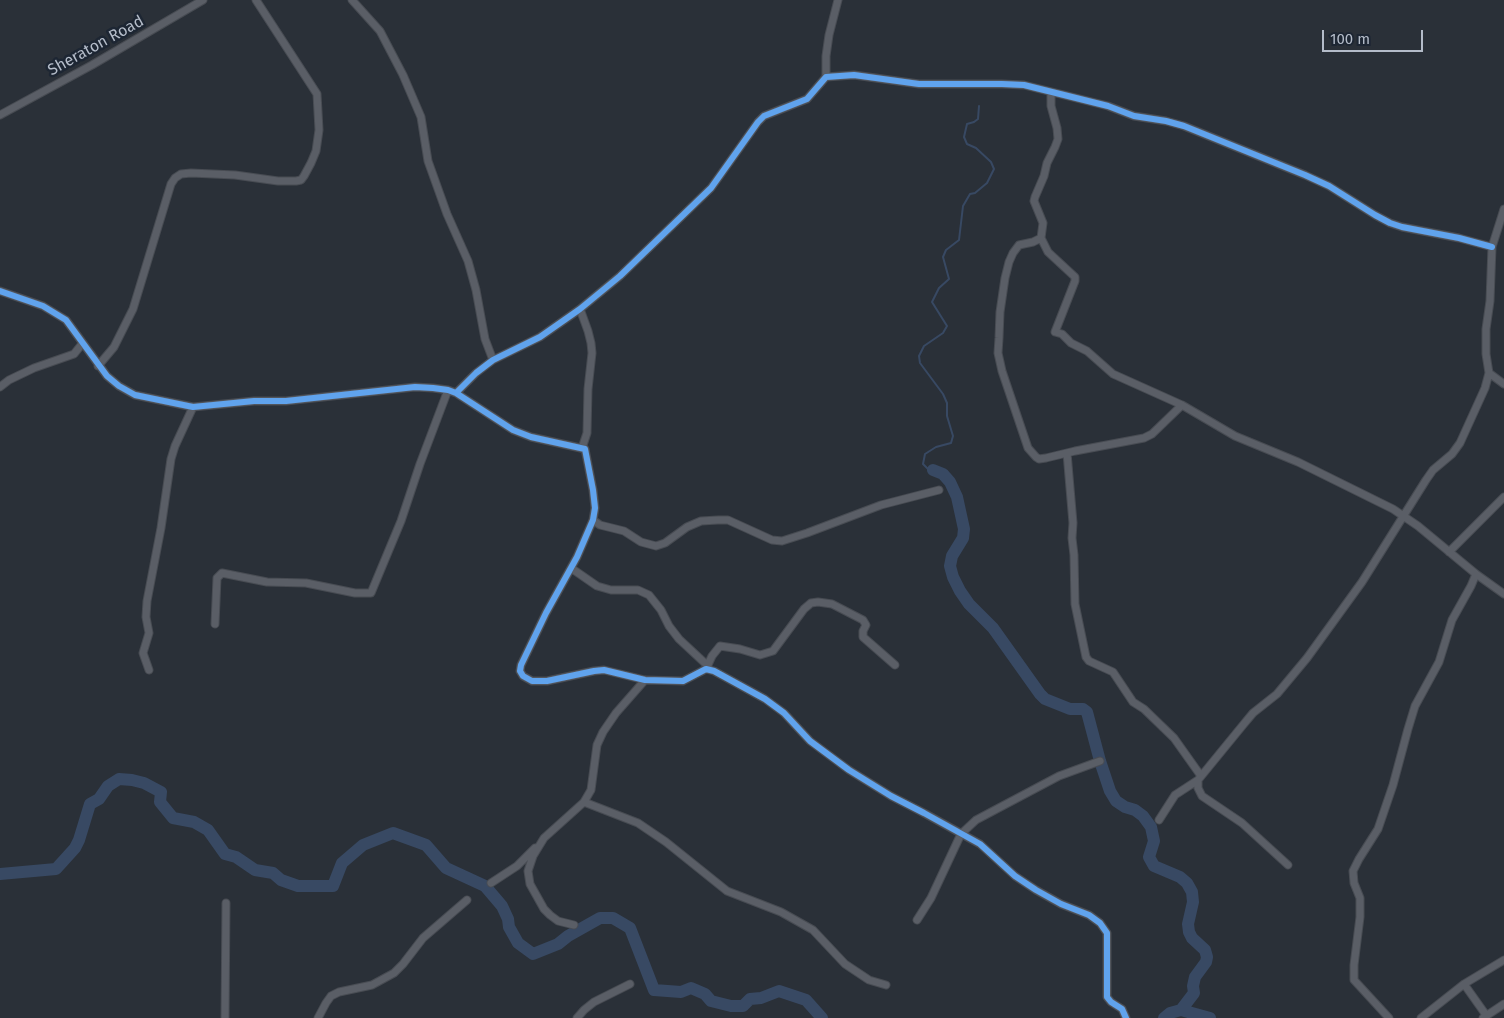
<!DOCTYPE html>
<style>
body{margin:0}
#map{position:relative;width:1504px;height:1018px;overflow:hidden;background:#2a3038;font-family:"Fira Sans",sans-serif}
canvas{display:block}
.scale{position:absolute;left:1322px;top:30px;width:101px;height:22px;box-sizing:border-box;border:2px solid #b4bcc9;border-top:0;padding-left:6px;font-size:15px;line-height:18px;white-space:nowrap;color:#b4bcc9;-webkit-text-stroke:4px #1d2633;paint-order:stroke}
</style>
<div id="map">
<canvas width="1504" height="1018"></canvas>
<div class="scale">100 m</div>
</div>
<script>
const ctx = document.querySelector('canvas').getContext('2d');
ctx.lineJoin = 'round';
const poly = rows => new Path2D(rows.map(r => 'M' + r).join(''));
function trace(path, color, width, dash) { ctx.strokeStyle = color; ctx.lineWidth = width; ctx.lineCap = dash ? 'butt' : 'round'; ctx.setLineDash(dash || []); ctx.stroke(path); }
function label(font, color, halo, rows, align = 'center') {
  ctx.font = font + ' "Fira Sans",sans-serif'; ctx.lineWidth = 5; ctx.setLineDash([]); ctx.textBaseline = 'middle'; ctx.strokeStyle = halo; ctx.fillStyle = color; for (const [text, x, y, turn = 0] of rows) {
    ctx.save(); ctx.translate(x, y); ctx.rotate((+turn || 0) * Math.PI / 180); ctx.textAlign = isNaN(turn) ? turn : align; if (halo) ctx.strokeText(text, 0, 0); ctx.fillText(text, 0, 0); ctx.restore();
  }
}
const stream = poly([
 [933,470,928,469,923,464,925,454,936,447,951,443,953,436,947,416,947,403,943,394,920,363,919,356,924,346,943,333,947,326,932,302,939,288,949,279,943,257,946,250,959,240,963,206,970,194,975,193,987,183,994,169,991,162,976,148,967,144,964,137,967,124,974,122,978,119,979,106]
]);
const river = poly([
 [933,470,943,474,950,482,957,497,964,529,963,538,952,556,950,566,953,577,960,591,969,604,993,628,1040,694,1045,699,1070,709,1083,709,1087,712,1100,761,1110,791,1116,801,1125,807,1135,810,1143,816,1151,827,1154,841,1149,857,1154,866,1180,877,1187,883,1192,892,1193,902,1188,924,1189,932,1192,938,1205,950,1207,957,1206,962,1195,977,1193,986,1194,993,1181,1010],
 [0,874,56,869,75,848,79,840,90,804,99,799,108,786,119,779,132,780,144,783,161,792,160,802,173,818,194,822,208,830,225,854,236,857,255,870,273,873,281,880,298,886,333,886,342,863,363,845,393,833,426,845,446,868,485,886,502,906,508,919,509,927,518,943,533,954,558,944,568,936,600,918,613,918,630,928,654,990,681,992,691,988,705,994,711,1001,731,1006,743,1006,750,999,761,998,779,991,806,1000,822,1018],
 [1164,1018,1170,1013,1181,1010,1210,1018]
]);
const minor = poly([
 [352,0,380,31,403,75,421,117,428,161,447,214,468,261,476,290,485,339,493,360],
 [826,77,826,56,829,35,838,0],
 [1051,93,1051,106,1057,128,1058,139,1055,147,1047,163,1044,176,1035,197,1034,201,1043,223,1041,238,1048,252,1075,277,1075,281,1055,332,1062,334,1071,343,1087,351,1113,374,1182,405,1235,436,1298,462,1393,509,1418,526,1476,574,1504,594],
 [0,115,92,65,203,0],
 [1504,209,1492,247,1490,301,1486,329,1486,354,1489,373,1504,384],
 [1041,238,1033,242,1019,245,1013,253,1009,262,1005,278,1000,312,999,338,998,353,1002,371,1028,448,1036,457,1039,459,1046,458,1075,451,1144,438,1152,434,1182,405],
 [0,291,43,306,66,320,107,376,119,386,135,395,193,407,254,401,286,401,415,387,433,388,448,390,456,393,513,430,531,437,585,449,593,490,595,508,593,520,577,557,546,613,521,665,520,671,523,676,532,681,547,681,594,671,604,670,645,680,683,681,706,669,714,671,765,699,784,713,810,741,849,770,891,796,924,813,980,844,1015,876,1036,890,1061,904,1089,915,1100,923,1107,933,1107,997,1111,1002,1122,1009,1126,1018],
 [580,309,588,331,591,343,592,353,588,389,587,433,582,448],
 [98,366,114,347,133,309,171,184,175,178,181,174,191,173,235,175,278,181,296,181,301,180,304,176,311,163,316,151,319,130,317,94,256,0],
 [0,387,9,380,34,368,74,354,82,344],
 [456,393,476,373,493,360,540,337,580,309,620,276,711,188,758,122,764,116,807,99,826,77,854,75,919,84,1002,84,1024,85,1108,106,1134,116,1166,121,1184,126,1305,175,1329,186,1375,215,1390,223,1402,227,1459,238,1492,247],
 [1067,453,1073,523,1072,538,1074,555,1075,604,1086,657,1089,661,1113,672,1133,702,1144,709,1174,738,1201,776],
 [593,520,600,525,624,531,641,542,656,546,665,543,687,527,701,521,718,520,728,520,772,540,782,541,807,533,881,505,939,490],
 [1449,552,1504,497],
 [571,568,597,586,611,590,638,590,649,595,661,610,669,626,679,639,708,666],
 [215,624,217,578,222,573,267,582,306,583,355,593,371,593,401,521,420,464,448,390],
 [706,669,712,656,720,646,740,649,760,655,773,651,804,609,811,603,818,602,832,604,863,620,866,625,863,631,863,637,895,665],
 [149,670,143,653,149,633,146,617,147,601,161,528,171,459,175,446,193,407],
 [1198,780,1198,788,1202,796,1242,823,1288,865],
 [584,802,638,823,666,842,727,891,781,912,813,930,845,964,869,980,886,985],
 [1159,820,1175,795,1198,780,1243,725,1253,713,1277,694,1307,658,1362,582,1426,480,1433,470,1452,454,1460,443,1485,388,1489,373],
 [491,883,517,866,535,848],
 [917,920,931,898,961,834,976,820,1059,776,1100,761],
 [574,925,558,921,550,915,544,909,530,884,528,871,533,856,544,838,584,802,591,790,597,745,603,732,616,713,645,680],
 [1464,984,1486,1015],
 [225,1018,226,903],
 [318,1018,326,1003,331,996,339,992,372,985,394,973,403,964,423,938,467,900],
 [577,1018,584,1010,594,1002,630,984],
 [1389,1018,1354,980,1354,965,1360,917,1360,898,1354,883,1353,871,1359,859,1378,829,1393,785,1408,729,1415,706,1439,662,1452,620,1471,586,1476,574],
 [1421,1018,1464,984,1504,960],
 [1483,1018,1504,1004]
]);
const cycleway = poly([
 [0,291,43,306,66,320,107,376,119,386,135,395,193,407,254,401,286,401,415,387,433,388,448,390,456,393,513,430,531,437,585,449,593,490,595,508,593,520,577,557,546,613,521,665,520,671,523,676,532,681,547,681,594,671,604,670,645,680,683,681,706,669,714,671,765,699,784,713,810,741,849,770,891,796,924,813,980,844,1015,876,1036,890,1061,904,1089,915,1100,923,1107,933,1107,997,1111,1002,1122,1009,1126,1018],
 [456,393,476,373,493,360,540,337,580,309,620,276,711,188,758,122,764,116,807,99,826,77,854,75,919,84,1002,84,1024,85,1108,106,1134,116,1166,121,1184,126,1305,175,1329,186,1375,215,1390,223,1402,227,1459,238,1492,247]
]);
const streetNames = [
 ["Sheraton Road",96,46,-29]
];
trace(stream, '#384963', 2);
trace(river, '#384963', 12);
trace(minor, '#484c53', 9);
trace(minor, '#5a5e66', 7);
trace(cycleway, '#60a3ed', 6);
label('16px', '#b4bcc9', '#1d2633', streetNames);
</script>
